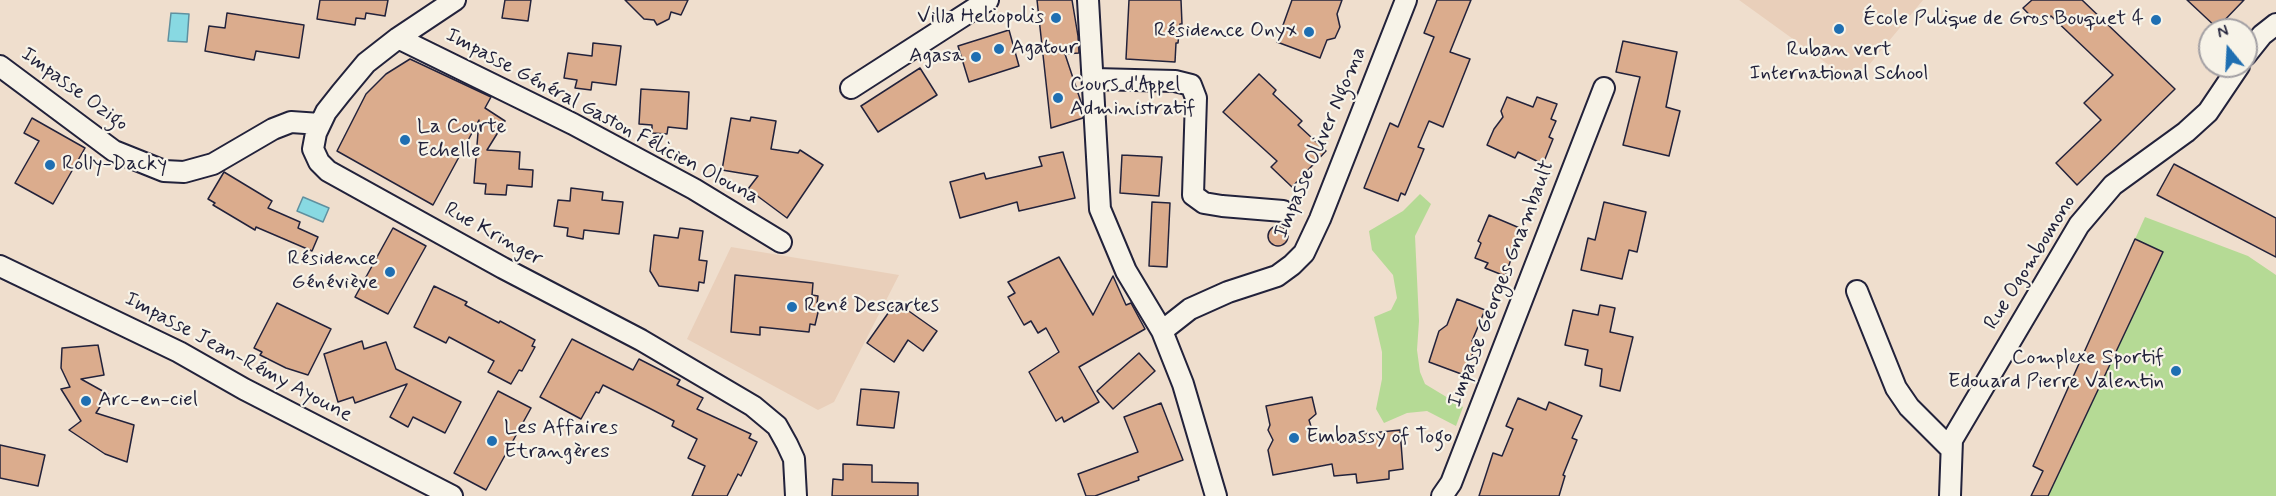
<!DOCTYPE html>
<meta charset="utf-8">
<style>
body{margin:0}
#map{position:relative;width:2276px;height:496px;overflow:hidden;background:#efdecd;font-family:Mynerve,sans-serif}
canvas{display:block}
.north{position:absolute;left:2198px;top:18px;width:60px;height:60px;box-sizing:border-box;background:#f7f3e8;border:2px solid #a29fa3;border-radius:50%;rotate:342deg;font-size:16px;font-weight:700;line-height:24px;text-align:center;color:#22223b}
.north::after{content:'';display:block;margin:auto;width:21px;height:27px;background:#1f6fb2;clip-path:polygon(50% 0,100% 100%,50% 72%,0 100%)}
</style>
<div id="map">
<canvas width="2276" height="496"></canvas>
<div class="north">N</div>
</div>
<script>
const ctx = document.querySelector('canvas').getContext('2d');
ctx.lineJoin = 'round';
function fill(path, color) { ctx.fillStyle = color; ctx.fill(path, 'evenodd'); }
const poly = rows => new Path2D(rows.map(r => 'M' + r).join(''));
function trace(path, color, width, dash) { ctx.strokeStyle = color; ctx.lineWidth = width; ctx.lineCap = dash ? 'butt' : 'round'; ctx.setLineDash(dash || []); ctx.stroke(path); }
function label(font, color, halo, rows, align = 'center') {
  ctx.font = font + ' Mynerve,sans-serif'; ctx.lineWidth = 4.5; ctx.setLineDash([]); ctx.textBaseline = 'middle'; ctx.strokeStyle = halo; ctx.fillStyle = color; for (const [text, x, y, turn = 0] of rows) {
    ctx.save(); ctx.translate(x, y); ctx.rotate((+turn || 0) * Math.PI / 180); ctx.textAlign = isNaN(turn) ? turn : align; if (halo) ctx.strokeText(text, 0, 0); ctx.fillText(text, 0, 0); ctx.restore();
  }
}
const built = poly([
 [1739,0,1923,0,1854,83],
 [731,247,899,275,834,402,818,410,687,339]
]);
const green = poly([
 [1420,194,1431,204,1415,236,1419,321,1417,350,1420,372,1425,384,1463,407,1456,426,1427,411,1407,413,1384,423,1376,409,1382,379,1382,352,1374,317,1391,310,1397,298,1393,275,1372,250,1369,231,1403,211],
 [2145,217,2248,256,2276,275,2276,496,2031,496,2043,471,2033,466]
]);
const water = poly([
 [171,13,189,14,187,42,168,41,171,13],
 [303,197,329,208,323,222,297,211,303,197]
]);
const building = poly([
 [320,0,388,0,385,16,366,13,365,19,356,18,355,25,317,19,320,0],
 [505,0,531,0,528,21,502,18,505,0],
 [625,0,688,0,681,15,671,12,669,19,657,25,654,20,644,19,625,0],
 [1037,0,1072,0,1078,36,1079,53,1065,54,1082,105,1083,118,1051,128,1037,0],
 [1129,0,1181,0,1182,24,1180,24,1178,43,1176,43,1175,62,1126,59,1129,0],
 [1292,0,1342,0,1337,14,1340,27,1335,38,1327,40,1320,58,1277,42,1292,0],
 [1437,0,1471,0,1450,52,1470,59,1443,127,1429,121,1418,147,1424,149,1405,195,1401,193,1398,201,1364,188,1390,123,1398,127,1434,37,1424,33,1437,0],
 [2032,0,2082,0,2175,89,2077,185,2056,163,2101,120,2084,103,2113,75,2051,16,2040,26,2023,8,2032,0],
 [2187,0,2244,0,2217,28,2187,0],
 [227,13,304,25,299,58,256,51,254,60,205,51,209,26,225,28,227,13],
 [1009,30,1019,66,969,82,958,46,1009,30],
 [1623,41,1677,52,1666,107,1680,111,1669,156,1623,145,1640,77,1616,72,1623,41],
 [593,43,621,46,616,85,592,82,591,90,575,88,577,80,564,78,568,53,592,56,593,43],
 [410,59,491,97,485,108,505,121,487,150,520,152,519,169,533,170,532,187,507,185,506,195,485,194,486,184,474,183,479,120,433,205,337,151,366,94,386,74,410,59],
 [920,68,937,95,878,132,861,106,920,68],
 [1259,74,1276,90,1273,94,1302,121,1298,125,1326,151,1292,187,1271,167,1277,161,1223,112,1259,74],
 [641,89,689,92,687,129,668,127,667,134,652,133,652,125,639,124,641,89],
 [1507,97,1533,107,1537,97,1557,104,1551,119,1556,121,1549,137,1553,139,1543,164,1518,152,1515,158,1487,145,1494,129,1503,117,1501,111,1507,97],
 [751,117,776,121,771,149,798,153,800,150,823,165,787,218,748,189,758,176,722,170,731,118,750,121,751,117],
 [32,118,85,148,53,204,15,183,39,141,24,133,32,118],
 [1063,152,1075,198,1019,211,1017,202,960,218,950,182,984,173,986,179,1042,166,1039,157,1063,152],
 [1122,155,1162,157,1159,196,1120,193,1122,155],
 [2174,164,2276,218,2276,257,2157,195,2174,164],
 [224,172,272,201,268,208,300,222,298,228,318,237,312,251,256,227,255,230,213,205,215,203,208,199,224,172],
 [571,188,603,192,602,200,623,202,619,234,584,230,583,239,567,236,568,228,554,226,558,200,570,201,571,188],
 [1152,202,1170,203,1167,267,1149,266,1152,202],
 [1604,202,1646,212,1637,252,1629,250,1622,279,1581,270,1588,238,1595,240,1604,202],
 [1489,215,1522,229,1505,276,1485,268,1488,263,1475,258,1481,243,1478,241,1489,215],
 '1268 236a10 10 0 1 1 20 0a10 10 0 1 1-20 0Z',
 [393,228,426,246,388,314,355,297,393,228],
 [680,228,703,231,699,260,707,261,704,283,699,282,698,291,659,286,650,271,654,235,678,238,680,228],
 [2135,239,2163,252,2048,496,2031,496,2043,471,2033,466,2135,239],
 [1059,257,1093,315,1113,276,1126,305,1131,303,1145,329,1079,367,1099,402,1064,422,1062,417,1056,421,1029,372,1059,352,1046,328,1038,333,1031,321,1024,325,1008,297,1015,293,1008,282,1059,257],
 [735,275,813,283,812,295,818,296,817,303,820,304,815,325,810,324,809,332,760,327,760,335,731,332,735,275],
 [434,286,467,302,465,305,499,323,500,321,535,340,532,346,535,347,522,371,519,370,511,384,488,372,494,361,449,337,446,343,414,327,434,286],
 [1457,299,1485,310,1472,341,1477,343,1464,375,1429,362,1439,331,1447,325,1457,299],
 [896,302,937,331,923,351,908,340,894,362,867,343,896,302],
 [277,303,331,329,308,375,286,368,260,355,262,352,254,348,277,303],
 [1600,305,1615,308,1610,332,1633,337,1620,391,1600,386,1602,369,1585,365,1588,350,1565,345,1573,310,1598,315,1600,305],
 [572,339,633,370,639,359,680,380,677,385,703,398,697,409,751,434,749,438,757,442,741,476,738,474,727,496,692,496,705,466,688,458,697,439,672,426,674,421,649,408,603,385,599,393,596,392,581,419,540,397,572,339],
 [362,341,364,349,386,342,396,369,461,402,445,433,413,417,408,427,390,417,407,384,355,403,353,397,338,402,324,354,362,341],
 [98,345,104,375,81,379,108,394,96,413,134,425,127,462,105,454,69,430,81,421,61,389,70,387,61,368,62,348,98,345],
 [1139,353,1155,371,1113,409,1097,391,1139,353],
 [861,389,899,392,894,428,857,425,861,389],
 [498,391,531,408,486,490,454,473,498,391],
 [1312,397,1316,414,1309,420,1315,439,1400,430,1403,469,1389,471,1389,479,1357,483,1356,474,1334,476,1332,464,1273,475,1268,450,1273,440,1268,430,1270,425,1266,406,1312,397],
 [1518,398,1546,410,1549,402,1582,416,1572,438,1577,440,1563,475,1565,476,1559,496,1479,496,1493,453,1502,456,1513,429,1506,426,1518,398],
 [1161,403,1183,460,1138,477,1139,480,1095,496,1086,496,1078,474,1138,452,1124,417,1161,403],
 [0,445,45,455,38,486,0,478,0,445],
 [843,464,872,465,872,482,918,483,918,496,832,496,833,479,843,480,843,464]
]);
const minor = poly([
 [455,0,398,38,366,63,341,93,326,112,316,133,313,149,319,162,328,171,503,268,641,340,753,406,777,426,787,444,794,459,796,496],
 [1088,0,1100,209,1126,271,1162,331,1183,384,1216,496],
 [398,38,573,124,694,189,781,242],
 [2246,55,2262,35,2276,24],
 [0,66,114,151,164,171,184,172,213,164,273,129,291,122,320,124],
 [1094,79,1175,81,1191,85,1196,98,1193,195,1204,203,1222,206,1283,211],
 [851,88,988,0],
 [0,266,179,352,244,389,452,496],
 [1857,291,1896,388,1909,407,1950,448],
 [1162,331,1190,309,1228,292,1277,276,1292,265,1304,253,1320,219,1406,0],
 [1442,496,1451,483,1604,88],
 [1950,496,1952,440,2079,225,2113,185,2186,132,2208,112,2239,66]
]);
const markers = [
 [1056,18,6,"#1f6fb2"],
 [2156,20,6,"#1f6fb2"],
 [1839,29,6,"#1f6fb2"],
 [1309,32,6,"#1f6fb2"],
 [999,49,6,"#1f6fb2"],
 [976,57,6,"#1f6fb2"],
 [1058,98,6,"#1f6fb2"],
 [405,140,6,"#1f6fb2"],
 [50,165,6,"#1f6fb2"],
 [390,272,6,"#1f6fb2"],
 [792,307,6,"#1f6fb2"],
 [2176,371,6,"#1f6fb2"],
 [86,401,6,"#1f6fb2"],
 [1294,438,6,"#1f6fb2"],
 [492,441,6,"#1f6fb2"]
];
const poiNames = [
 ["Villa Heliopolis",1044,18,"right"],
 ["École Pulique de Gros Bouquet 4",2144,20,"right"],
 ["Résidence Onyx",1297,32,"right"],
 ["Agatour",1011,49],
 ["Ruban vert",1839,51,"center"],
 ["International School",1839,75,"center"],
 ["Agasa",964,57,"right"],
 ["Cours d'Appel",1070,86],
 ["Administratif",1070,110],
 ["La Courte",417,128],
 ["Echelle",417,152],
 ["Rolly-Dacky",62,165],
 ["Résidence",378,260,"right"],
 ["Généviève",378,284,"right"],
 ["René Descartes",804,307],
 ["Complexe Sportif",2164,359,"right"],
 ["Edouard Pierre Valentin",2164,383,"right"],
 ["Arc-en-ciel",98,401],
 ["Les Affaires",504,429],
 ["Etrangères",504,453],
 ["Embassy of Togo",1306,438]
];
const streetNames = [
 ["Impasse Ozigo",74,90,36],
 ["Impasse Général Gaston Félicien Olouna",602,117,28],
 ["Impasse Oliver Ngoma",1321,143,-67],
 ["Rue Kringer",493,235,29],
 ["Rue Ogombomono",2031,263,-58],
 ["Impasse Georges Gnambault",1502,284,-69],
 ["Impasse Jean-Rémy Ayoune",238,358,28]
];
fill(built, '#e9cfba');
fill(green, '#b5da95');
fill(water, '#88d9e2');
trace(water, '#5f909f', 1.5);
fill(building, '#dbac8d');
trace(building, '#22223b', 1.5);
trace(minor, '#22223b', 24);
trace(minor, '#f7f3e8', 20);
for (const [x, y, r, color] of markers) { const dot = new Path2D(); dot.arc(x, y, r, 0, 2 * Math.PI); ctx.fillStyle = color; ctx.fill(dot); trace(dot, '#f7f3e8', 2); }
label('21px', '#22223b', '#f7f3e8', poiNames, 'left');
label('21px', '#22223b', '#f7f3e8', streetNames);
</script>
